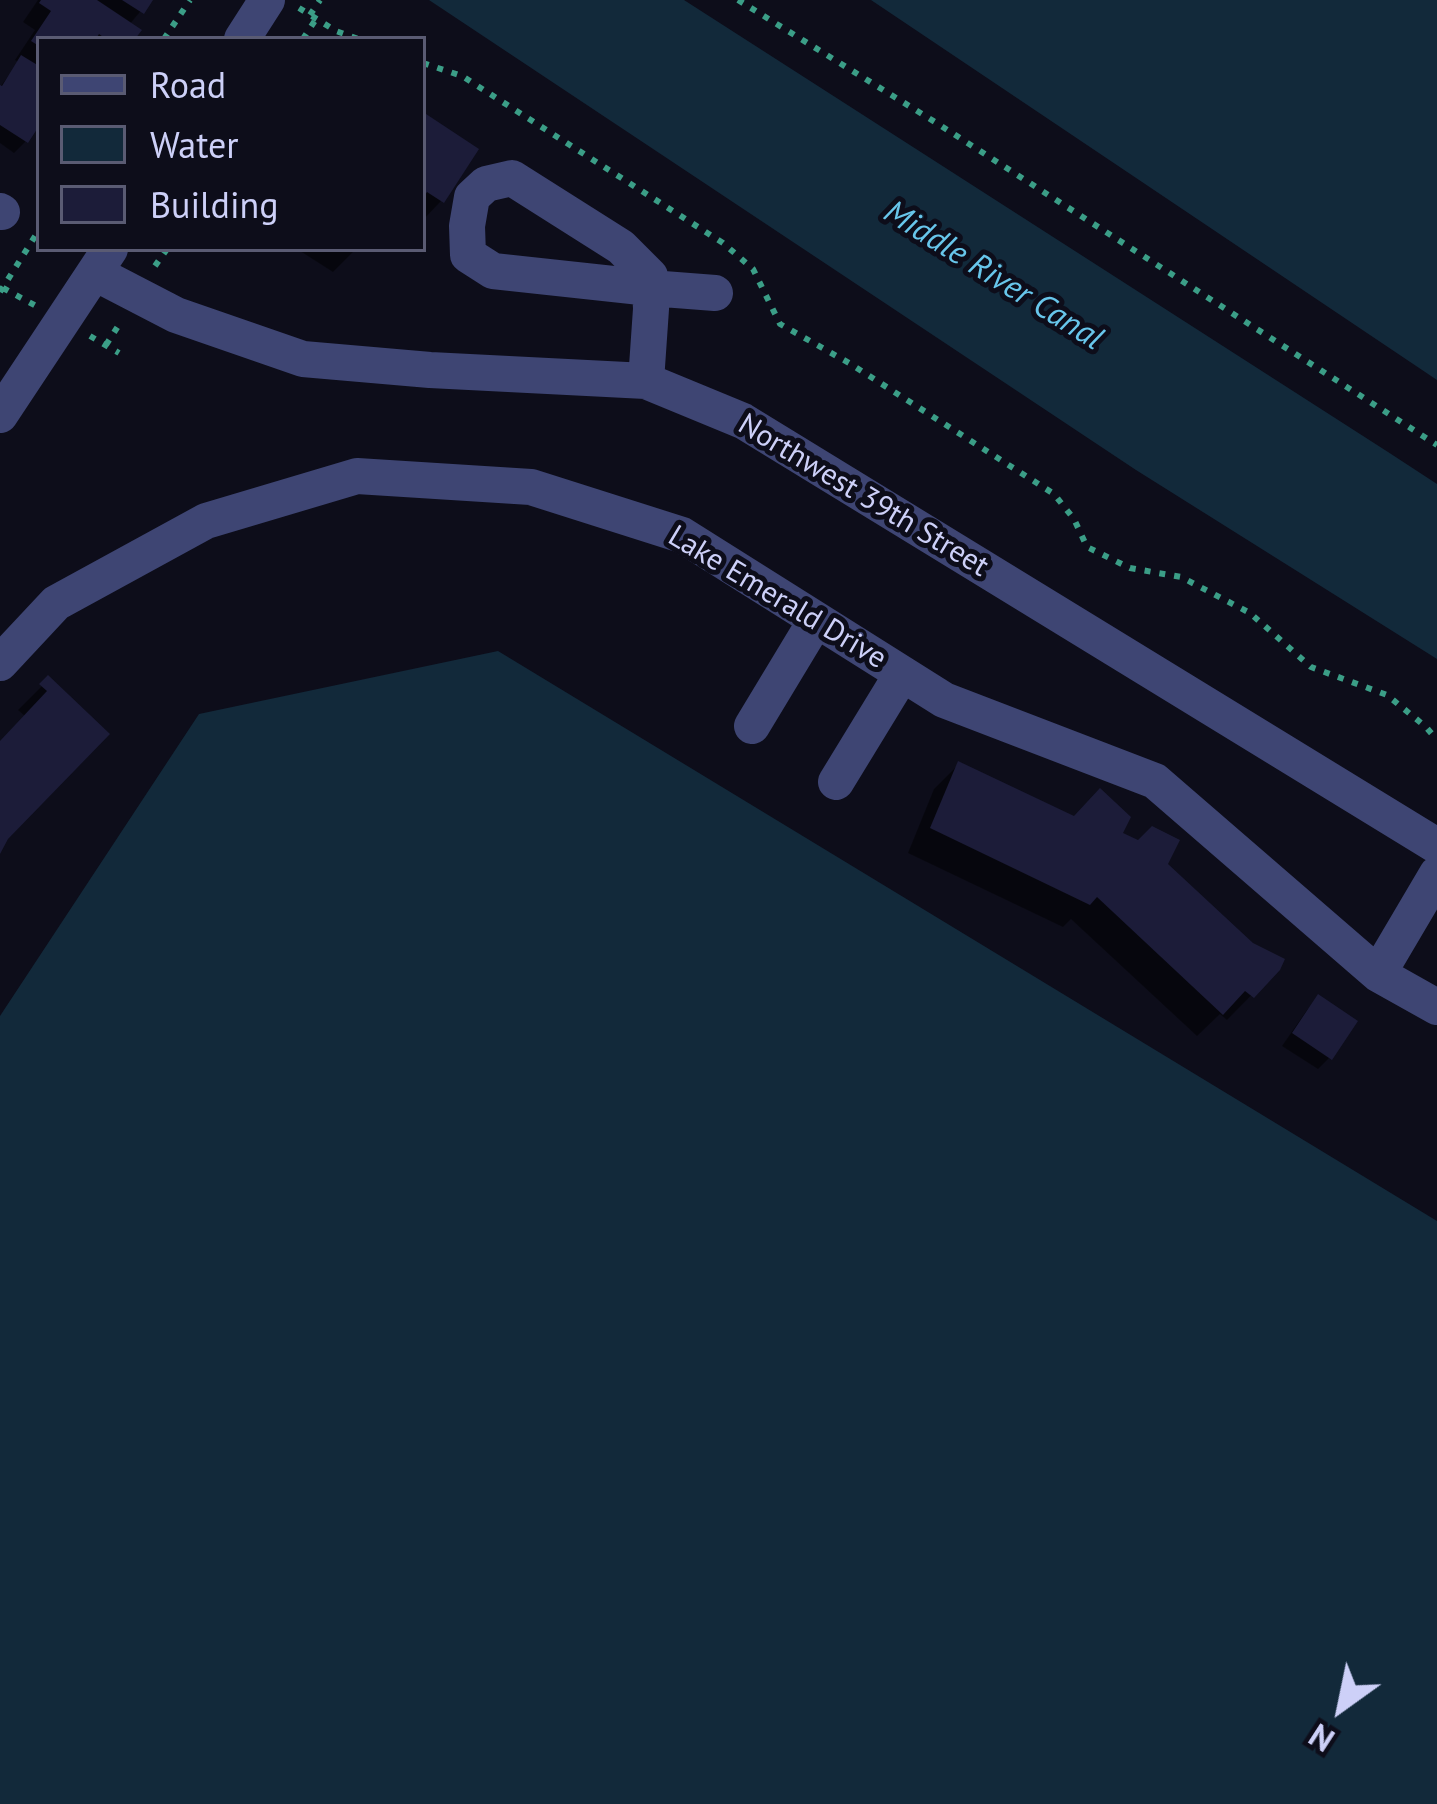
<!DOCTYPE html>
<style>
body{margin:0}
#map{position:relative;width:1437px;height:1804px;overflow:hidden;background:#0d0d1a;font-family:"PT Sans",sans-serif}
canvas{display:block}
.legend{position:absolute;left:36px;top:36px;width:390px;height:216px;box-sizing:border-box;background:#0d0d1a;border:3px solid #5a5b73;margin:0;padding:15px 21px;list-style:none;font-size:36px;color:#cdd0f8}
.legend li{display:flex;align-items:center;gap:24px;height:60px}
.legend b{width:60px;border:3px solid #5a5b73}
.north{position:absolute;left:1281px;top:1648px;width:120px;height:120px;-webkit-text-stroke:9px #0d0d1a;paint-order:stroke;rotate:213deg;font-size:33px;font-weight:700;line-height:48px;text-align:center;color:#cdd0f8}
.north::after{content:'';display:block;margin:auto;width:42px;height:54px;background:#cdd0f8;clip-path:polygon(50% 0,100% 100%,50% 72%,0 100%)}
</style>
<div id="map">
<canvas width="1437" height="1804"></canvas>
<ul class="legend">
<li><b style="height:15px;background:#3e4573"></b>Road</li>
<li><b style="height:33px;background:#12293a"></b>Water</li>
<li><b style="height:33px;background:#1c1c39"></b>Building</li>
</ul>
<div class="north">N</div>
</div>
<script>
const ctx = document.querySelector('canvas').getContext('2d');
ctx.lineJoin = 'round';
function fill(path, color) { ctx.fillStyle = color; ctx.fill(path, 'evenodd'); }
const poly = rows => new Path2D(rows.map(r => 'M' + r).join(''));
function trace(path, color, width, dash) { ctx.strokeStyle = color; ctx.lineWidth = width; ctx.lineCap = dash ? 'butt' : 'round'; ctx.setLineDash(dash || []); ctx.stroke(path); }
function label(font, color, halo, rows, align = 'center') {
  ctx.font = font + ' "PT Sans",sans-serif'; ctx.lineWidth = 10; ctx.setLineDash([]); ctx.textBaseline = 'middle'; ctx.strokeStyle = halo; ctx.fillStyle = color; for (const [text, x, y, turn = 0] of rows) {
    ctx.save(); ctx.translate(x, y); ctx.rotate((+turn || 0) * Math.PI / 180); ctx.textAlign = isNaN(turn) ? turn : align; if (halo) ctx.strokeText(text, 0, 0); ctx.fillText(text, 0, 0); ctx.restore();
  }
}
const water = poly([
 [429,0,684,0,1388,452,1437,484,1437,659,1136,470],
 [871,0,1437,0,1437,380],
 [498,651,1437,1221,1437,1804,0,1804,0,1016,199,714]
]);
const shadow = poly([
 [38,0,150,0,129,25,132,39,39,39,39,120,26,141,14,153,0,143,0,87,19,62,15,60,35,30,23,22],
 [423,116,475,149,441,201,423,220],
 [297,249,356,249,333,272],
 [48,680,106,734,0,847,0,744,26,717,18,710],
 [958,765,1074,819,1119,834,1164,865,1278,968,1227,1020,1220,1014,1197,1036,1071,919,1063,927,908,853,934,789],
 [1318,998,1329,1058,1318,1069,1282,1046,1307,1010]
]);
const building = poly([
 [41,0,97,0,142,30,135,39,106,39,99,34,96,39,39,39,39,46,31,41,51,11,39,3],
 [122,0,153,0,144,14],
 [21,55,39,66,39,126,28,143,0,125,0,85,2,86],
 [423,112,479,149,444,203,427,192,423,198],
 [48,675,110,734,8,839,0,854,0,741,47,691,39,684],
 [958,761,1074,816,1100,788,1131,817,1123,833,1138,840,1152,826,1180,840,1168,864,1253,943,1285,959,1280,970,1254,998,1245,991,1223,1015,1097,897,1090,905,930,828],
 [1318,994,1358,1021,1332,1060,1292,1033]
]);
const path = poly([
 [738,0,935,122,1437,445],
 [299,8,336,31,358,39],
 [310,15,320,0],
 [164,39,190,0],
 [303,39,316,19],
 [423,63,462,76,723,243,753,269,780,324,849,363,1054,494,1074,519,1087,547,1130,568,1181,577,1250,613,1311,667,1387,695,1426,727,1437,740],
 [155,266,167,249],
 [3,288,36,306],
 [0,292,39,230],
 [90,336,119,353],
 [106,345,120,323]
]);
const minor = poly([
 [242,39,267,0],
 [0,211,2,212],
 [95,273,176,315,303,359,430,370,646,381,743,421,1437,846],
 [646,381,651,309,650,288,650,276,621,247,512,178,486,184,472,197,467,226,468,255,493,271,650,288,715,293],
 [0,415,110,249],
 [0,663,56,603,206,521,357,476,531,487,682,535,944,700,1155,781,1378,974,1437,1007],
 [752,726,816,620],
 [836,782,902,674],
 [1378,974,1437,874]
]);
const streetNames = [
 ["Northwest 39th Street",863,496,31],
 ["Lake Emerald Drive",777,598,31]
];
const waterNames = [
 ["Middle River Canal",993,276,32]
];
fill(water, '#12293a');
fill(shadow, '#0007');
fill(building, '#1c1c39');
trace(path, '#3b9e87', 6, [6, 9]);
trace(minor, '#3e4573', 36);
label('30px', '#cdd0f8', '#0d0d1a', streetNames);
label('italic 33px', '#68c6eb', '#0d0d1a', waterNames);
</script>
